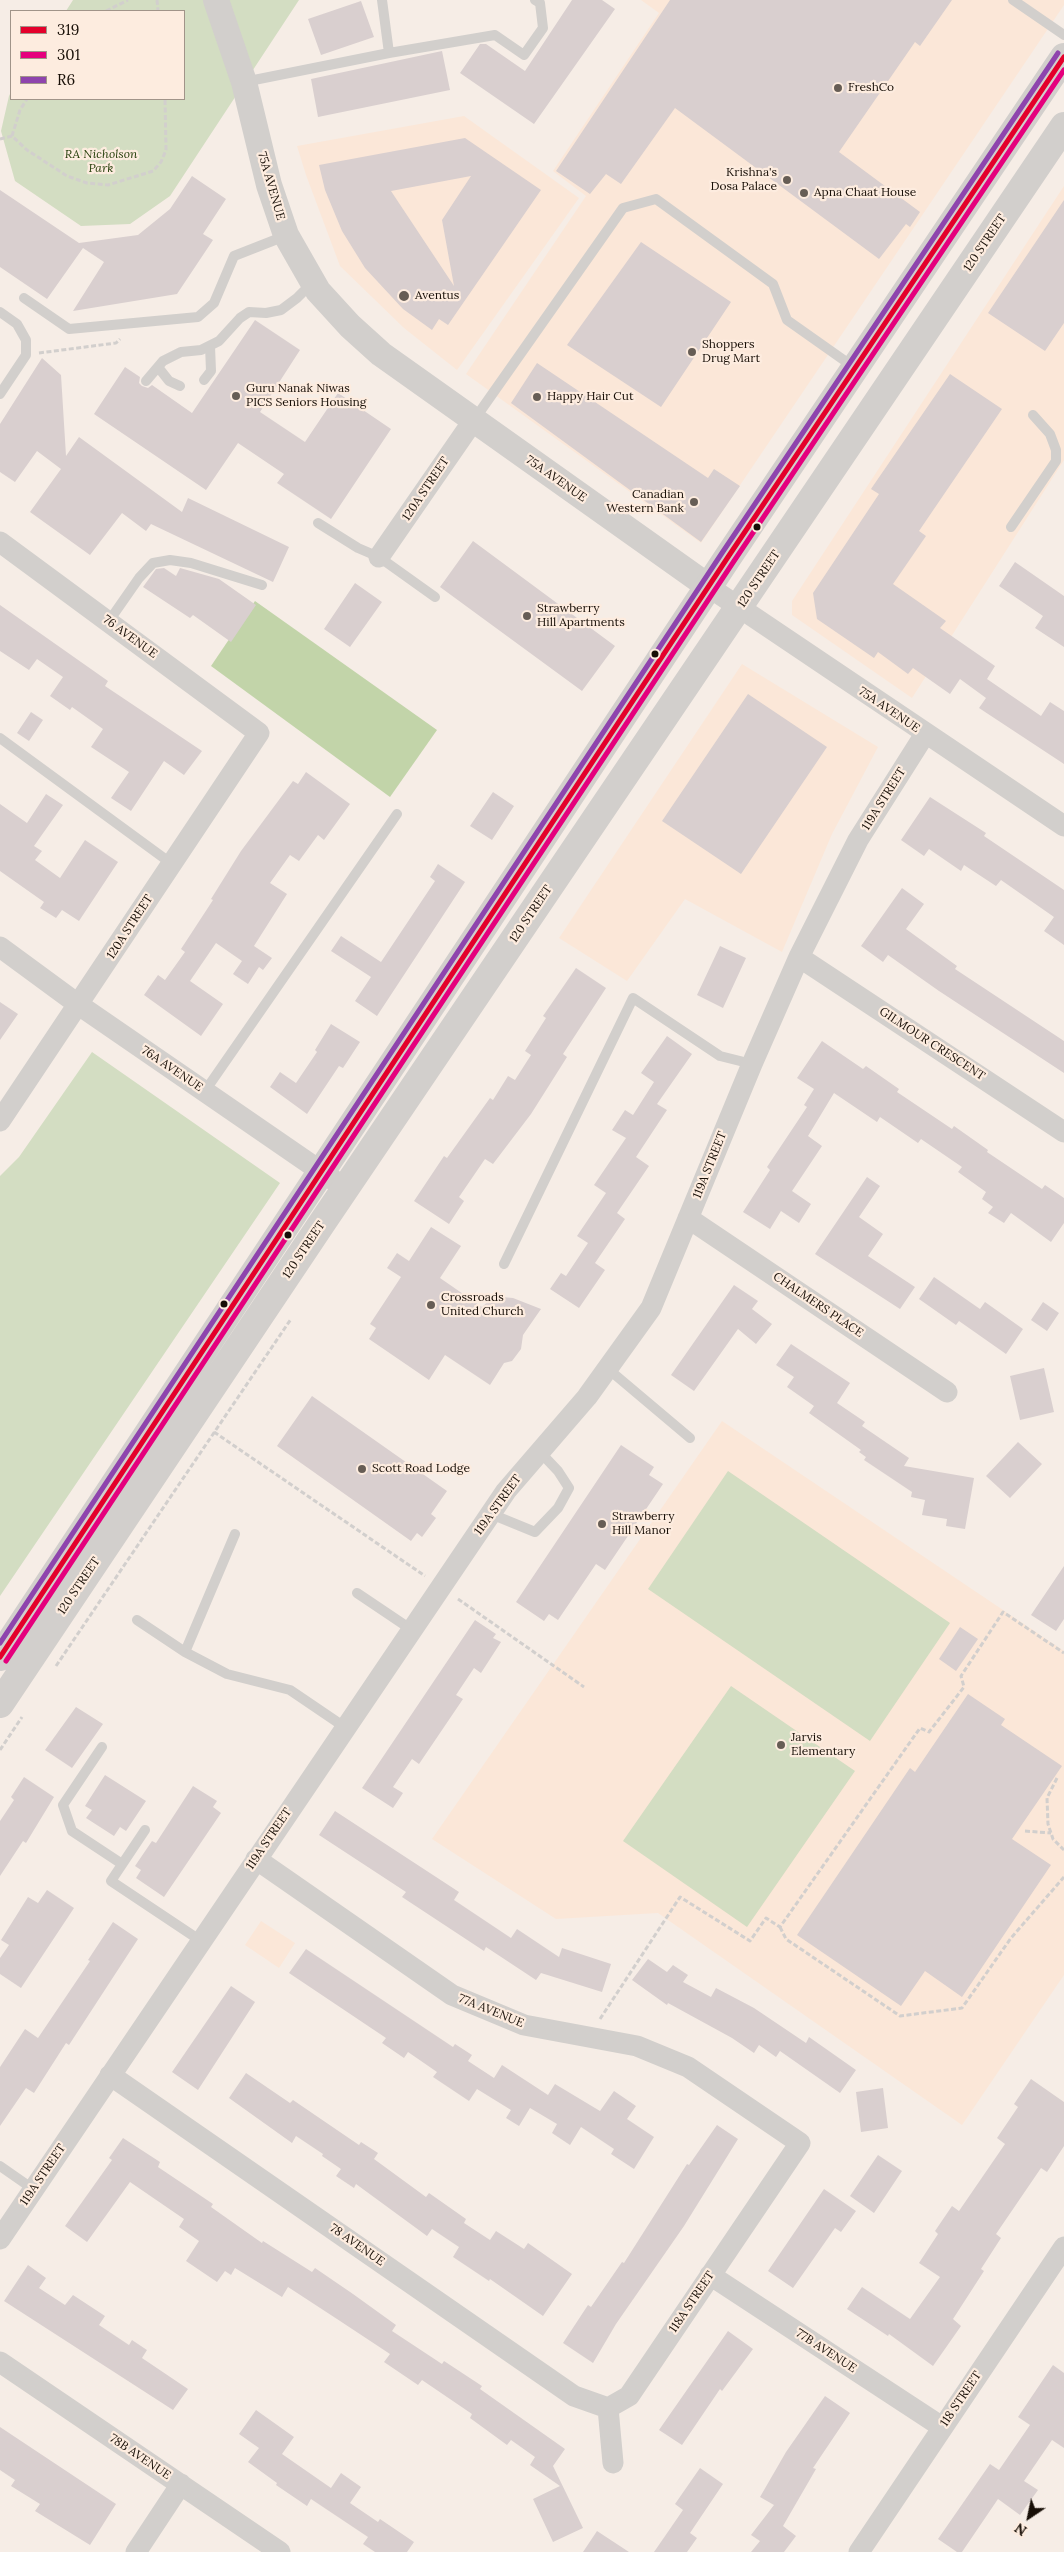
<!DOCTYPE html>
<style>
body{margin:0}
#map{position:relative;width:1064px;height:2552px;overflow:hidden;background:#f6ede6;font-family:Lora,serif}
canvas{display:block}
.legend{position:absolute;left:10px;top:10px;width:175px;height:90px;box-sizing:border-box;background:#fdecdf;border:1px solid #a19489;margin:0;padding:6px 9px;list-style:none;font-size:15px;color:#180f07}
.legend li{display:flex;align-items:center;gap:10px;height:25px}
.legend b{width:25px;border:1px solid #a19489}
.north{position:absolute;left:1004px;top:2492px;width:50px;height:50px;-webkit-text-stroke:4px #fdecdf;paint-order:stroke;rotate:214deg;font-size:14px;font-weight:700;line-height:20px;text-align:center;color:#180f07}
.north::after{content:'';display:block;margin:auto;width:18px;height:22px;background:#180f07;clip-path:polygon(50% 0,100% 100%,50% 72%,0 100%)}
</style>
<div id="map">
<canvas width="1064" height="2552"></canvas>
<ul class="legend">
<li><b style="height:6px;background:#e4002b"></b>319</li>
<li><b style="height:6px;background:#e5007d"></b>301</li>
<li><b style="height:6px;background:#8e44ad"></b>R6</li>
</ul>
<div class="north">N</div>
</div>
<script>
const ctx = document.querySelector('canvas').getContext('2d');
ctx.lineJoin = 'round';
function fill(path, color) { ctx.fillStyle = color; ctx.fill(path, 'evenodd'); }
const poly = rows => new Path2D(rows.map(r => 'M' + r).join(''));
function trace(path, color, width, dash) { ctx.strokeStyle = color; ctx.lineWidth = width; ctx.lineCap = dash ? 'butt' : 'round'; ctx.setLineDash(dash || []); ctx.stroke(path); }
function label(font, color, halo, rows, align = 'center') {
  ctx.font = font + ' Lora,serif'; ctx.lineWidth = 4.5; ctx.setLineDash([]); ctx.textBaseline = 'middle'; ctx.strokeStyle = halo; ctx.fillStyle = color; for (const [text, x, y, turn = 0] of rows) {
    ctx.save(); ctx.translate(x, y); ctx.rotate((+turn || 0) * Math.PI / 180); ctx.textAlign = isNaN(turn) ? turn : align; if (halo) ctx.strokeText(text, 0, 0); ctx.fillText(text, 0, 0); ctx.restore();
  }
}
const built = poly([
 [641,0,1064,0,1064,5,701,543,466,374,586,196,553,171,659,13],
 [464,116,579,198,457,370,404,328,340,266,306,175,297,146],
 [1064,186,1064,460,912,698,792,615,792,601],
 [742,664,878,747,832,834,782,952,685,899,627,981,559,938],
 [722,1421,1064,1651,1064,1975,962,2125,658,1913,556,1919,432,1839],
 [261,1921,295,1943,279,1968,245,1945]
]);
const green = poly([
 [73,0,299,0,170,196,130,224,81,226,15,181,1,131,9,96,11,92,11,99,184,99,184,11,66,11],
 [92,1052,280,1183,0,1596,0,1176,19,1157],
 [728,1471,950,1623,870,1741,648,1589],
 [731,1686,855,1771,747,1927,623,1841]
]);
const forest = poly([
 [255,601,437,730,390,797,211,666]
]);
const building = poly([
 [572,0,602,0,615,9,534,124,460,73,480,44,486,44,525,71],
 [670,0,952,0,920,46,915,42,839,152,920,212,910,227,906,224,879,259,675,108,621,184,606,174,590,194,556,171],
 [361,1,374,37,321,55,308,19],
 [442,51,450,90,318,117,311,79],
 [465,138,541,190,448,325,439,319,432,330,403,309,365,268,342,231,325,190,319,165],
 [471,176,442,220,454,286,391,191],
 [192,176,226,199,203,234,213,240,177,294,73,311,104,262,83,248,47,299,0,267,0,190,79,243,138,235,170,209],
 [1064,200,1064,323,1045,351,988,313],
 [641,242,731,302,661,407,567,345],
 [255,320,300,350,260,412,305,442,338,393,391,429,331,519,277,483,284,474,238,443,206,490,94,414,125,367,140,377,139,383,142,386,148,388,152,385,192,413],
 [42,358,61,375,66,456,79,437,182,512,188,498,289,547,273,582,151,524,146,531,122,513,90,555,30,512,61,469,37,451,15,482,0,472,0,424],
 [537,363,708,478,714,469,740,486,701,542,511,403],
 [950,374,1002,409,919,531,926,536,893,584,946,621,940,628,995,666,987,679,1041,716,1050,702,1064,711,1064,764,979,708,986,698,960,679,950,694,913,668,908,674,878,652,874,658,817,619,813,593,879,494,871,489],
 [473,541,615,646,582,691,440,587],
 [1015,562,1064,596,1064,647,1035,628,1043,616,999,586],
 [164,568,176,576,180,568,219,579,256,605,231,642,193,615,190,618,143,587,156,569],
 [355,583,382,602,350,647,324,629],
 [0,605,108,681,105,686,202,751,184,775,164,761,131,811,111,798,129,772,91,747,103,729,72,707,70,710,50,696,63,677,37,659,29,670,0,651],
 [748,694,827,747,741,874,662,821],
 [31,712,43,720,29,741,17,733],
 [306,772,350,804,324,840,318,835,299,861,290,855,270,883,287,894,254,946,272,958,263,970,259,967,248,984,233,974,242,961,216,943,190,981,223,1004,201,1036,144,995,158,975,165,980,185,952,181,949,213,900,211,899,241,851,293,781,298,784],
 [493,792,514,806,492,840,470,826],
 [46,794,63,805,34,846,42,851,35,860,60,878,85,840,118,862,79,921,62,910,56,918,40,908,44,902,0,871,0,804,27,823],
 [930,797,986,833,984,836,1064,890,1064,945,1044,931,1054,917,1001,880,996,886,964,865,961,871,929,849,924,856,901,840],
 [438,864,465,882,377,1016,355,1001,371,977,331,951,341,936,381,962,435,881,430,877],
 [902,888,924,904,906,929,957,966,955,969,1064,1041,1064,1073,939,991,888,955,883,962,861,946],
 [720,946,746,958,723,1008,697,995],
 [576,968,606,988,563,1054,567,1057,531,1114,493,1164,485,1159,459,1197,464,1201,449,1224,414,1201,444,1156,447,1158,490,1098,493,1100,508,1076,515,1080,531,1055,525,1051,546,1018,543,1016],
 [0,1002,18,1014,0,1040],
 [331,1024,360,1042,343,1068,339,1066,307,1114,270,1087,280,1072,296,1083,317,1052,315,1050],
 [667,1036,692,1054,657,1104,667,1110,636,1157,649,1166,617,1213,625,1219,595,1263,605,1270,579,1308,550,1289,561,1273,566,1276,588,1243,577,1236,606,1193,594,1185,626,1138,612,1130,625,1110,633,1115,654,1082,641,1073],
 [822,1041,863,1069,866,1066,899,1089,897,1092,952,1129,954,1126,988,1150,987,1152,1042,1189,1045,1185,1064,1198,1064,1223,1051,1242,1011,1213,1004,1223,988,1213,993,1207,982,1199,986,1192,958,1172,962,1167,921,1139,918,1143,880,1117,877,1122,834,1093,808,1136,822,1146,792,1191,811,1204,799,1223,781,1211,770,1229,743,1212,770,1170,767,1167,807,1107,804,1105,814,1089,797,1078],
 [867,1177,880,1186,859,1217,883,1234,868,1256,915,1287,900,1309,815,1254],
 [431,1227,461,1246,440,1278,482,1307,491,1299,502,1297,513,1298,541,1309,523,1335,521,1349,512,1361,504,1363,490,1385,445,1355,429,1380,369,1339,376,1328,370,1324,401,1277,387,1268,397,1253,409,1261],
 [934,1277,980,1309,985,1302,1023,1329,1006,1354,959,1321,956,1325,919,1299],
 [734,1285,758,1301,752,1309,772,1324,756,1344,738,1329,694,1391,671,1375],
 [1043,1302,1059,1313,1047,1331,1031,1320],
 [791,1344,850,1383,837,1403,865,1422,862,1426,909,1458,904,1466,974,1478,965,1529,946,1526,947,1519,922,1515,925,1500,911,1497,912,1492,864,1460,866,1457,859,1452,861,1450,809,1413,814,1406,787,1387,794,1377,776,1365],
 [1044,1368,1054,1412,1020,1420,1010,1376],
 [312,1396,447,1491,431,1514,436,1518,422,1537,417,1533,411,1541,277,1446],
 [1018,1442,1042,1464,1010,1498,986,1476],
 [621,1445,654,1467,649,1475,663,1484,605,1570,596,1564,558,1620,549,1614,544,1621,516,1602],
 [1064,1566,1064,1619,1056,1631,1031,1615],
 [475,1620,496,1634,493,1638,501,1642,481,1673,474,1668,456,1695,463,1699,419,1764,412,1759,393,1787,403,1793,393,1808,362,1788],
 [960,1627,978,1639,956,1671,939,1659],
 [968,1694,1005,1719,1001,1725,1062,1766,1012,1839,1051,1865,962,1997,925,1971,901,2006,797,1935,910,1768,915,1772],
 [76,1707,103,1724,72,1768,45,1750],
 [105,1775,146,1801,126,1831,120,1827,114,1836,86,1818,92,1810,85,1806],
 [24,1777,54,1797,26,1843,23,1841,0,1876,0,1821,14,1800,11,1797],
 [193,1786,217,1801,213,1807,221,1813,164,1897,136,1878,141,1870,135,1866,152,1841,156,1843],
 [335,1811,459,1892,454,1900,511,1938,517,1929,559,1957,562,1948,611,1964,602,1992,541,1973,536,1980,486,1947,484,1951,402,1897,406,1892,319,1835],
 [47,1890,74,1908,21,1988,0,1974,0,1958,9,1945,1,1940,28,1897,38,1903],
 [113,1922,138,1939,69,2045,66,2043,34,2093,26,2088,0,2126,0,2067,25,2029,38,2038,90,1961,88,1960],
 [306,1949,453,2047,455,2044,472,2055,468,2061,494,2078,502,2065,548,2095,555,2084,600,2111,614,2091,636,2106,627,2119,654,2137,634,2169,611,2154,614,2149,581,2127,570,2145,552,2133,557,2124,530,2108,519,2126,506,2118,511,2110,477,2089,469,2101,433,2077,437,2072,408,2052,404,2058,382,2043,386,2038,289,1973],
 [648,1959,667,1972,673,1965,688,1975,683,1982,711,1997,716,1988,754,2008,806,2043,809,2037,856,2070,840,2093,780,2051,776,2057,759,2045,754,2053,732,2038,668,2003,667,2005,632,1980],
 [231,1986,255,2002,198,2090,172,2072],
 [246,2073,290,2103,293,2100,359,2145,361,2142,378,2153,374,2159,426,2197,429,2193,466,2219,464,2223,490,2240,496,2231,524,2249,528,2243,572,2274,543,2316,490,2279,489,2281,453,2257,459,2247,432,2229,427,2236,356,2184,354,2188,336,2176,341,2169,322,2156,323,2154,296,2136,292,2143,229,2098],
 [1031,2079,1064,2102,1064,2146,1047,2172,1041,2168,996,2234,1001,2238,981,2269,984,2271,953,2319,961,2326,933,2366,889,2334,888,2336,847,2309,862,2287,910,2319,940,2277,919,2263,938,2234,935,2231,952,2206,959,2211,1005,2144,997,2138,1018,2107,1014,2104],
 [883,2088,888,2128,861,2132,856,2092],
 [717,2125,738,2139,684,2226,616,2324,593,2363,563,2343,588,2305,591,2307,622,2262,624,2263,687,2164,689,2165],
 [123,2138,160,2162,158,2167,213,2204,211,2207,262,2243,263,2241,312,2272,315,2268,353,2294,396,2325,392,2331,442,2364,444,2361,482,2386,480,2389,565,2449,553,2466,583,2528,553,2542,533,2499,560,2486,530,2465,535,2457,511,2440,507,2445,470,2418,472,2414,422,2380,418,2385,384,2362,390,2354,337,2319,288,2287,282,2297,235,2268,231,2275,225,2271,217,2282,186,2261,199,2241,179,2227,184,2219,130,2182,87,2242,65,2226,112,2160,109,2158],
 [878,2155,902,2171,874,2213,850,2196],
 [824,2189,856,2211,841,2232,835,2228,793,2288,768,2271],
 [28,2265,46,2278,39,2288,65,2305,73,2295,105,2316,99,2325,129,2345,132,2340,147,2350,142,2358,188,2389,173,2410,4,2301],
 [728,2331,753,2349,722,2391,720,2389,682,2445,659,2430],
 [1053,2365,1064,2373,1064,2448,1052,2440,1024,2481,1038,2490,1020,2515,998,2499,962,2552,957,2552,938,2539,990,2464,999,2470,1030,2425,1018,2417],
 [825,2396,850,2413,813,2468,816,2469,783,2526,796,2536,784,2552,751,2552,760,2541,751,2535,774,2505,760,2497,786,2452],
 [256,2410,294,2437,282,2454,331,2488,341,2473,361,2487,350,2503,378,2522,380,2519,414,2542,407,2552,375,2552,363,2544,368,2537,311,2499,307,2506,276,2485,277,2483,248,2462,259,2448,239,2434],
 [0,2427,116,2504,90,2545,35,2511,40,2504,11,2486,15,2480,0,2470],
 [700,2468,723,2484,690,2533,697,2538,687,2552,654,2552,683,2510,675,2504],
 [597,2531,629,2552,583,2552]
]);
const path = poly([
 [157,0,158,11],
 [106,11,128,0],
 [12,136,20,110,27,99],
 [0,139,12,136,27,150,67,176,87,183,108,185,153,171,161,162,166,150,165,99],
 [39,353,116,343,120,339],
 [214,1432,425,1576],
 [458,1599,584,1687],
 [56,1666,291,1319],
 [0,1750,22,1717],
 [1057,1778,1047,1798,1048,1824,1053,1839,1064,1850],
 [1025,1831,1051,1833],
 [780,1927,786,1939,900,2016,962,2008,1011,1938,1064,1877],
 [600,2019,680,1897,750,1941,766,1918,780,1927,920,1728,929,1732,964,1687,961,1676,1003,1612,1064,1653]
]);
const service = poly([
 [382,0,389,53],
 [1013,0,1064,35],
 [244,82,389,53,495,35,524,55,543,28,540,3,535,0],
 [24,298,69,329,198,317,214,303,234,256,285,236],
 [0,312,17,324,26,340,26,355,0,394],
 [158,367,169,381,180,386],
 [204,380,211,371,210,346],
 [146,381,163,361,181,352,201,350,219,341,240,318,249,312,266,313,281,310,297,298,312,283],
 [474,420,623,208,656,199,773,284,787,320,855,368],
 [318,523,358,548,379,557,435,597],
 [1011,527,1056,461,1056,450,1050,434,1033,415],
 [109,621,139,578,153,563,170,560,191,563,262,585],
 [0,738,172,864],
 [205,1091,397,814],
 [504,1264,633,998,720,1056,752,1064],
 [607,1368,690,1438],
 [491,1514,535,1532,558,1508,569,1488,558,1471,540,1452],
 [357,1593,412,1630],
 [137,1620,185,1652,227,1674,290,1690,346,1728],
 [185,1652,235,1534],
 [102,1747,63,1805,72,1831,122,1864],
 [145,1830,111,1881,201,1941],
 [0,2166,33,2189]
]);
const minor = poly([
 [0,542,259,733,0,1121],
 [379,557,473,421],
 [709,587,1064,826],
 [0,947,79,1005,345,1188],
 [799,957,1064,1132],
 [688,1218,947,1392],
 [256,1859,452,1995,524,2025,637,2046,688,2067,800,2143,629,2396,608,2408],
 [110,2075,574,2396,608,2408],
 [0,2239,506,1491,587,1397,651,1308,752,1064,799,957,858,840,925,734],
 [710,2275,942,2427],
 [0,2362,280,2552],
 [608,2408,613,2463],
 [136,2552,181,2484],
 [859,2552,1064,2247]
]);
const tertiary = poly([
 [216,0,244,82,269,185,286,235,318,291,350,326,381,354,709,587]
]);
const secondary = poly([
 [0,1657,728,557,1064,57],
 [0,1704,322,1223,1064,126]
]);
const bus1 = poly([
 [0,1657,728,557,1064,57]
]);
const bus2 = poly([
 [6,1661,734,561,1064,70]
]);
const bus3 = poly([
 [0,1643,722,553,1058,53]
]);
const markers = [
 [838,88,5,"#665d55"],
 [787,180,5,"#665d55"],
 [804,193,5,"#665d55"],
 [404,296,6,"#665d55"],
 [692,352,5,"#665d55"],
 [236,396,5,"#665d55"],
 [537,397,5,"#665d55"],
 [694,502,5,"#665d55"],
 [757,527,4.5,"#180f07"],
 [527,616,5,"#665d55"],
 [655,654,4.5,"#180f07"],
 [288,1235,4.5,"#180f07"],
 [224,1304,4.5,"#180f07"],
 [431,1305,5,"#665d55"],
 [362,1469,5,"#665d55"],
 [602,1524,5,"#665d55"],
 [781,1745,5,"#665d55"]
];
const poiNames = [
 ["FreshCo",848,88],
 ["Krishna's",777,173,"right"],
 ["Dosa Palace",777,187,"right"],
 ["Apna Chaat House",814,193],
 ["Aventus",415,296],
 ["Shoppers",702,345],
 ["Drug Mart",702,359],
 ["Guru Nanak Niwas",246,389],
 ["PICS Seniors Housing",246,403],
 ["Happy Hair Cut",547,397],
 ["Canadian",684,495,"right"],
 ["Western Bank",684,509,"right"],
 ["Strawberry",537,609],
 ["Hill Apartments",537,623],
 ["Crossroads",441,1298],
 ["United Church",441,1312],
 ["Scott Road Lodge",372,1469],
 ["Strawberry",612,1517],
 ["Hill Manor",612,1531],
 ["Jarvis",791,1738],
 ["Elementary",791,1752]
];
const parkNames = [
 ["RA Nicholson",101,155],
 ["Park",101,169]
];
const streetNames = [
 ["75A AVENUE",271,186,74],
 ["120 STREET",985,243,-56],
 ["75A AVENUE",556,479,35],
 ["120A STREET",426,489,-56],
 ["120 STREET",759,579,-56],
 ["76 AVENUE",130,637,36],
 ["75A AVENUE",889,710,34],
 ["119A STREET",884,799,-58],
 ["120 STREET",531,914,-56],
 ["120A STREET",130,927,-57],
 ["GILMOUR CRESCENT",932,1044,33],
 ["76A AVENUE",172,1069,34],
 ["119A STREET",710,1165,-68],
 ["120 STREET",304,1250,-56],
 ["CHALMERS PLACE",818,1305,34],
 ["119A STREET",498,1505,-54],
 ["120 STREET",79,1586,-56],
 ["119A STREET",269,1839,-56],
 ["77A AVENUE",491,2011,22],
 ["119A STREET",43,2175,-56],
 ["78 AVENUE",357,2245,35],
 ["118A STREET",692,2302,-56],
 ["77B AVENUE",826,2351,33],
 ["118 STREET",961,2399,-56],
 ["78B AVENUE",140,2457,34]
];
fill(built, '#fbe7d8');
fill(green, '#d3ddc2');
fill(forest, '#c2d4a9');
fill(building, '#d9cfcf');
trace(path, '#d2cfcd', 3, [5, 2.5]);
trace(service, '#d2cfcc', 10);
trace(minor, '#d2cfcc', 21);
trace(tertiary, '#d2cfcc', 26);
trace(secondary, '#d2cfcc', 28);
trace(bus1, '#e4002b', 5);
trace(bus2, '#e5007d', 5);
trace(bus3, '#8e44ad', 5);
for (const [x, y, r, color] of markers) { const dot = new Path2D(); dot.arc(x, y, r, 0, 2 * Math.PI); ctx.fillStyle = color; ctx.fill(dot); trace(dot, '#fdecdf', 2); }
label('12px', '#180f07', '#fdecdf', poiNames, 'left');
label('italic 12px', '#27400c', '#fdecdf', parkNames);
label('12px', '#180f07', '#fdecdf', streetNames);
</script>
